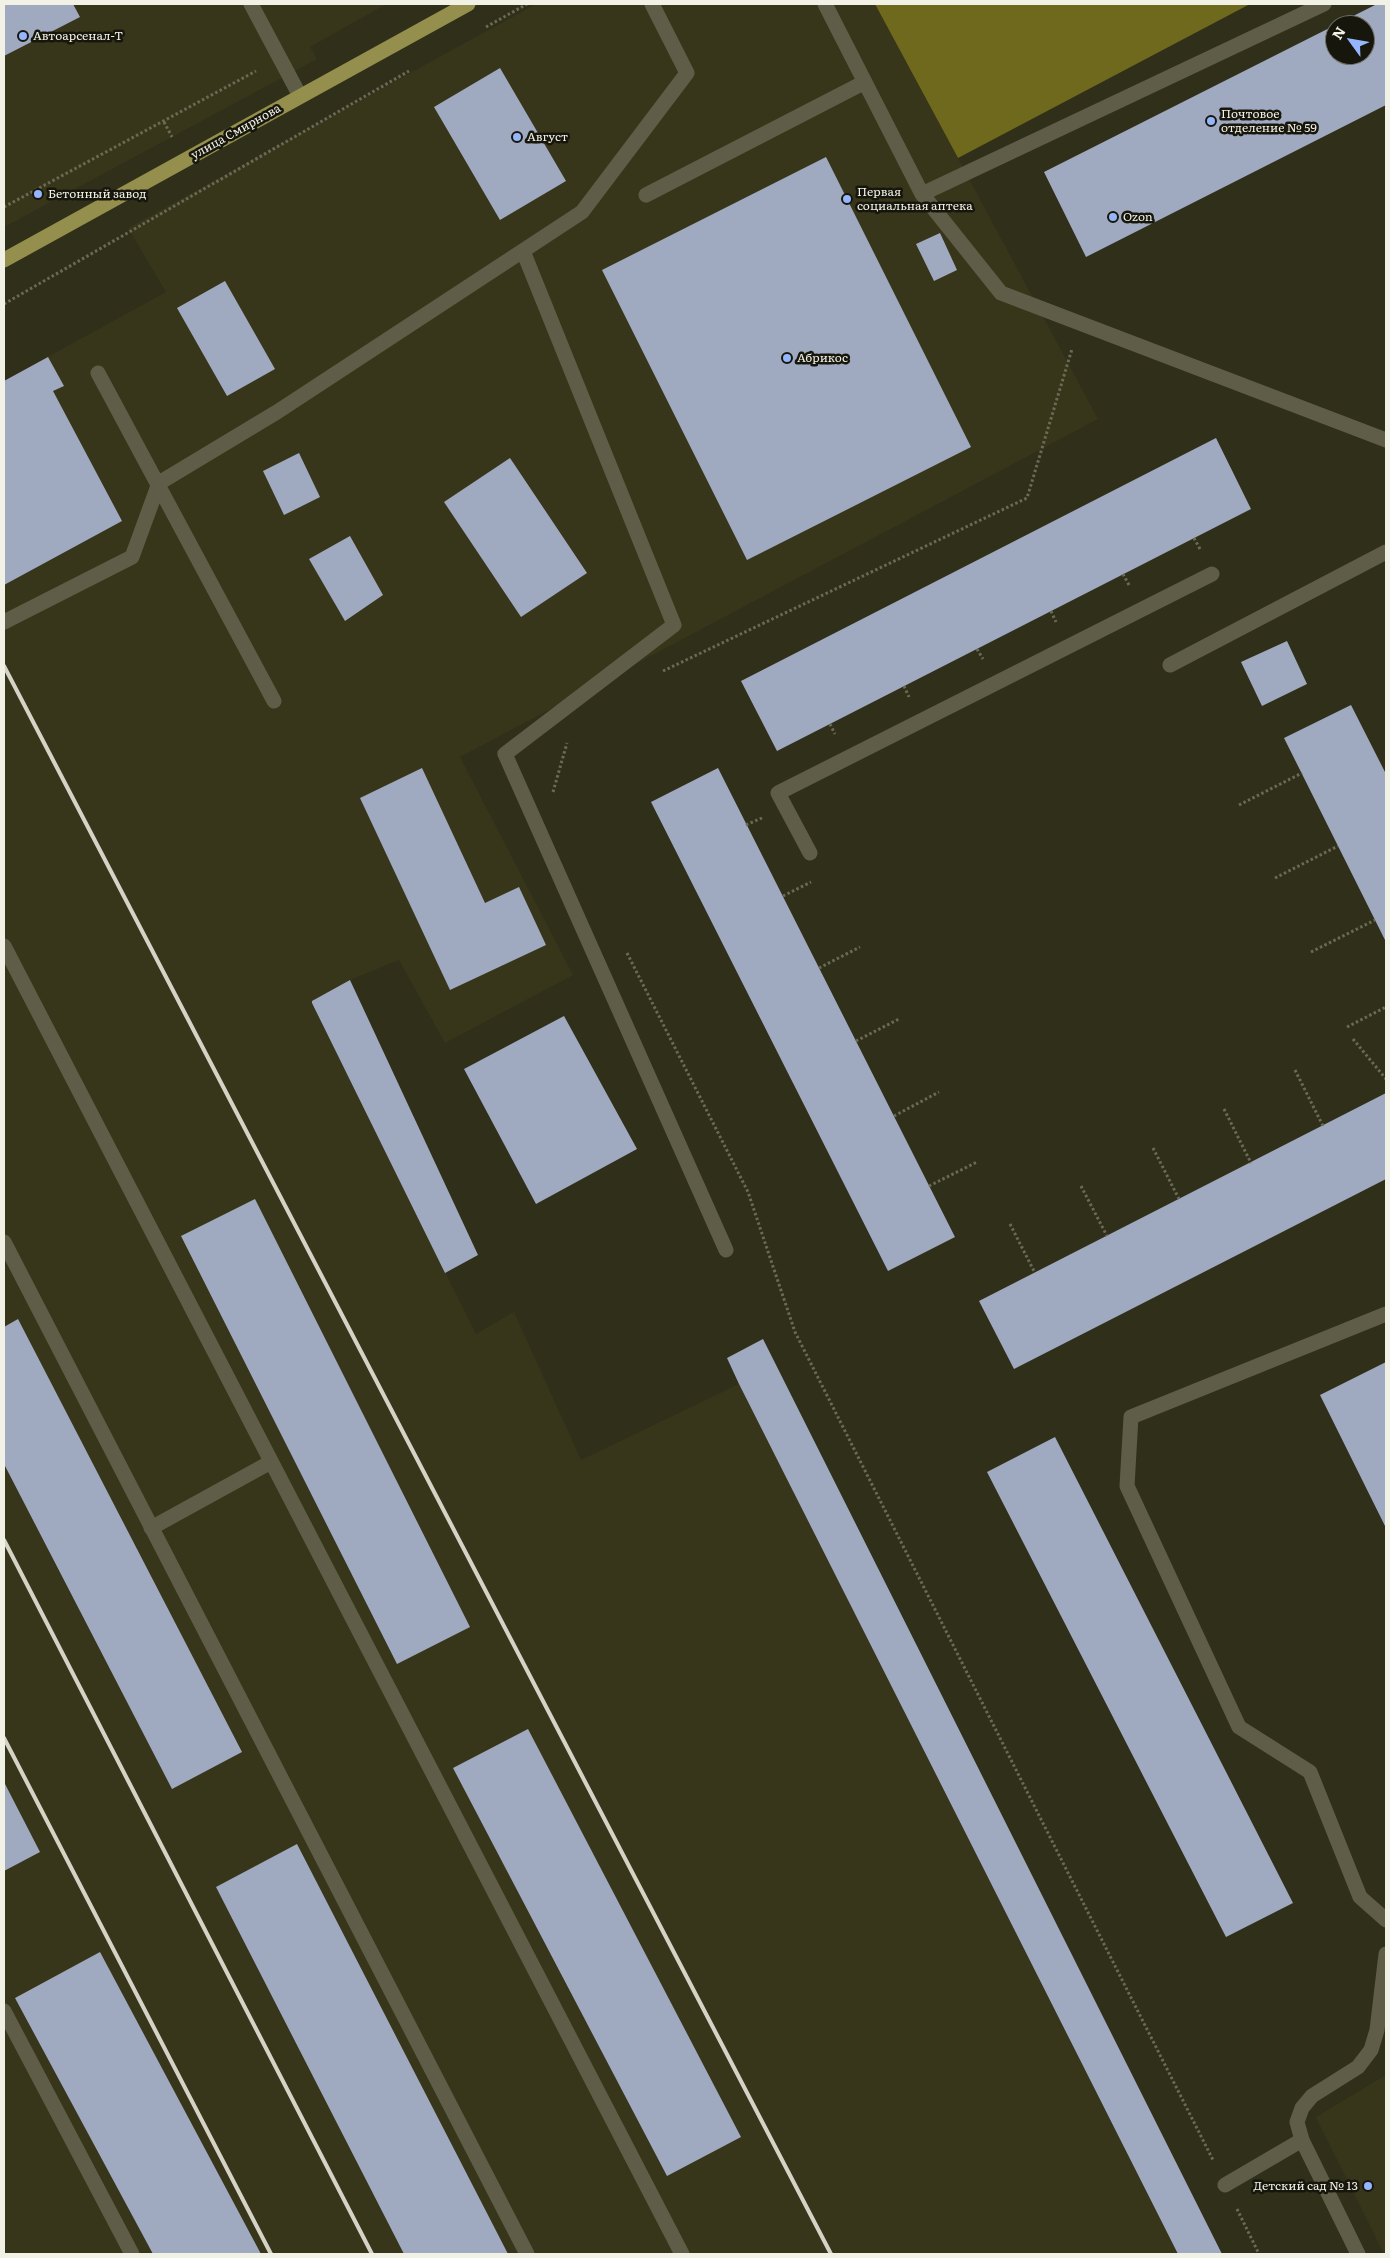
<!DOCTYPE html>
<meta charset="utf-8">
<style>
body{margin:0}
#map{position:relative;width:1390px;height:2258px;overflow:hidden;background:#302f1a;font-family:Literata,serif}
canvas{display:block}
.frame{position:absolute;inset:0;border:5px solid #f2f1e5;pointer-events:none}
.north{position:absolute;left:1325px;top:15px;width:50px;height:50px;box-sizing:border-box;background:#17160d;border:1px solid #6f6e63;border-radius:50%;rotate:302deg;font-size:14px;font-weight:700;line-height:20px;text-align:center;color:#f2f1e5}
.north::after{content:'';display:block;margin:auto;width:18px;height:22px;background:#95b6fd;clip-path:polygon(50% 0,100% 100%,50% 72%,0 100%)}
</style>
<div id="map">
<canvas width="1390" height="2258"></canvas>
<div class="frame"></div>
<div class="north">N</div>
</div>
<script>
const ctx = document.querySelector('canvas').getContext('2d');
ctx.lineJoin = 'round';
function fill(path, color) { ctx.fillStyle = color; ctx.fill(path, 'evenodd'); }
const poly = rows => new Path2D(rows.map(r => 'M' + r).join(''));
function trace(path, color, width, dash) { ctx.strokeStyle = color; ctx.lineWidth = width; ctx.lineCap = dash ? 'butt' : 'round'; ctx.setLineDash(dash || []); ctx.stroke(path); }
function label(font, color, halo, rows, align = 'center') {
  ctx.font = font + ' Literata,serif'; ctx.lineWidth = 5; ctx.setLineDash([]); ctx.textBaseline = 'middle'; ctx.strokeStyle = halo; ctx.fillStyle = color; for (const [text, x, y, turn = 0] of rows) {
    ctx.save(); ctx.translate(x, y); ctx.rotate((+turn || 0) * Math.PI / 180); ctx.textAlign = isNaN(turn) ? turn : align; if (halo) ctx.strokeText(text, 0, 0); ctx.fillText(text, 0, 0); ctx.restore();
  }
}
const built = poly([
 [4,4,386,4,310,47,317,59,4,227],
 [536,4,875,4,1098,419,460,757,573,975,445,1043,399,960,350,980,312,1003,476,1334,514,1312,581,1460,739,1384,1178,2254,4,2254,4,381,166,292,128,228],
 [1386,2075,1386,2254,1384,2254,1316,2117]
]);
const forest = poly([
 [875,4,1250,4,958,158]
]);
const building = poly([
 [4,4,73,4,80,17,4,56],
 [1377,4,1386,4,1386,105,1086,257,1044,172],
 [1335,25,1365,25,1365,55,1335,55],
 [500,68,566,181,500,220,434,107],
 [826,157,971,447,747,560,602,270],
 [940,233,957,270,934,281,916,244],
 [225,281,275,369,227,396,177,308],
 [48,357,64,386,53,391,122,521,4,585,4,381],
 [1216,438,1251,509,777,751,741,681],
 [299,453,320,497,284,515,263,471],
 [510,458,587,573,521,617,444,502],
 [350,536,383,595,345,621,309,559],
 [1287,641,1307,684,1262,706,1241,662],
 [1351,705,1386,774,1386,942,1284,738],
 [422,768,485,903,519,887,546,945,450,990,360,798],
 [718,768,955,1237,888,1271,651,802],
 [350,980,478,1255,445,1273,312,1003,312,1001],
 [564,1016,637,1149,536,1204,464,1069],
 [1386,1093,1386,1179,1014,1369,979,1301],
 [255,1199,470,1627,397,1664,181,1236],
 [18,1319,242,1752,172,1789,4,1464,4,1327],
 [763,1339,1222,2254,1178,2254,739,1384,727,1358],
 [1386,1362,1386,1528,1320,1395],
 [1055,1437,1293,1903,1226,1937,987,1472],
 [528,1729,741,2137,667,2176,453,1768],
 [4,1782,40,1852,4,1871],
 [297,1844,508,2254,404,2254,216,1887],
 [100,1952,261,2254,153,2254,15,1998]
]);
const path = poly([
 [486,27,527,4],
 [164,122,172,137],
 [4,207,256,71],
 [4,304,409,71],
 [1194,538,1200,549],
 [1123,574,1129,585],
 [1051,611,1056,622],
 [977,649,983,659],
 [663,671,1027,498,1072,349],
 [904,686,909,697],
 [830,724,835,734],
 [553,792,567,743],
 [1239,805,1302,773],
 [746,825,762,818],
 [1275,878,1338,846],
 [783,896,811,882],
 [1311,952,1375,920],
 [627,953,748,1192,795,1332,1213,2160],
 [819,968,860,947],
 [1347,1027,1386,1007],
 [1353,1039,1386,1079],
 [856,1041,899,1019],
 [1295,1070,1323,1126],
 [1224,1109,1251,1163],
 [894,1116,939,1092],
 [1153,1148,1179,1199],
 [929,1186,977,1162],
 [1081,1186,1107,1236],
 [1010,1224,1035,1273],
 [1237,2209,1259,2254]
]);
const minor = poly([
 [251,4,300,96],
 [825,4,922,194,1001,293,1386,440],
 [922,194,1324,4],
 [646,195,865,82],
 [523,251,674,625,505,754,726,1250],
 [98,373,274,701],
 [4,622,132,557,159,483,277,412,582,212,687,73,652,4],
 [1170,665,1386,552],
 [810,853,778,793,1212,574],
 [4,946,682,2254],
 [4,1242,527,2254],
 [1386,1314,1131,1417,1127,1486,1239,1727,1310,1772,1360,1897,1386,1920],
 [151,1528,271,1462],
 [4,2011,132,2254],
 [1225,2185,1302,2140],
 [1358,2254,1302,2140,1297,2122,1302,2108,1312,2096,1358,2067,1371,2050,1377,2030,1386,1954]
]);
const major = poly([
 [4,260,468,4]
]);
const rail = poly([
 [4,666,831,2254],
 [4,1540,372,2254],
 [4,1738,271,2254]
]);
const markers = [
 [23,36,5,"#95b6fd"],
 [1211,121,5,"#95b6fd"],
 [517,137,5,"#95b6fd"],
 [38,194,5,"#95b6fd"],
 [847,199,5,"#95b6fd"],
 [1113,217,5,"#95b6fd"],
 [787,358,5,"#95b6fd"],
 [1368,2186,5,"#95b6fd"]
];
const poiNames = [
 ["Автоарсенал-Т",33,36],
 ["Почтовое",1221,114],
 ["отделение № 59",1221,128],
 ["Август",527,137],
 ["Первая",857,192],
 ["социальная аптека",857,206],
 ["Бетонный завод",48,194],
 ["Ozon",1123,217],
 ["Абрикос",797,358],
 ["Детский сад № 13",1358,2186,"right"]
];
const streetNames = [
 ["улица Смирнова",236,132,-29]
];
fill(built, '#38361a');
fill(forest, '#6f691e');
fill(building, '#9faac0');
trace(path, '#6b6a57', 3, [2.5, 2.5]);
trace(minor, '#5f5d47', 15);
trace(major, '#948f4c', 15);
trace(rail, '#d4d3c5', 4);
for (const [x, y, r, color] of markers) { const dot = new Path2D(); dot.arc(x, y, r, 0, 2 * Math.PI); ctx.fillStyle = color; ctx.fill(dot); trace(dot, '#17160d', 2); }
label('12px', '#f2f1e5', '#17160d', poiNames, 'left');
label('12px', '#f2f1e5', '#17160d', streetNames);
</script>
